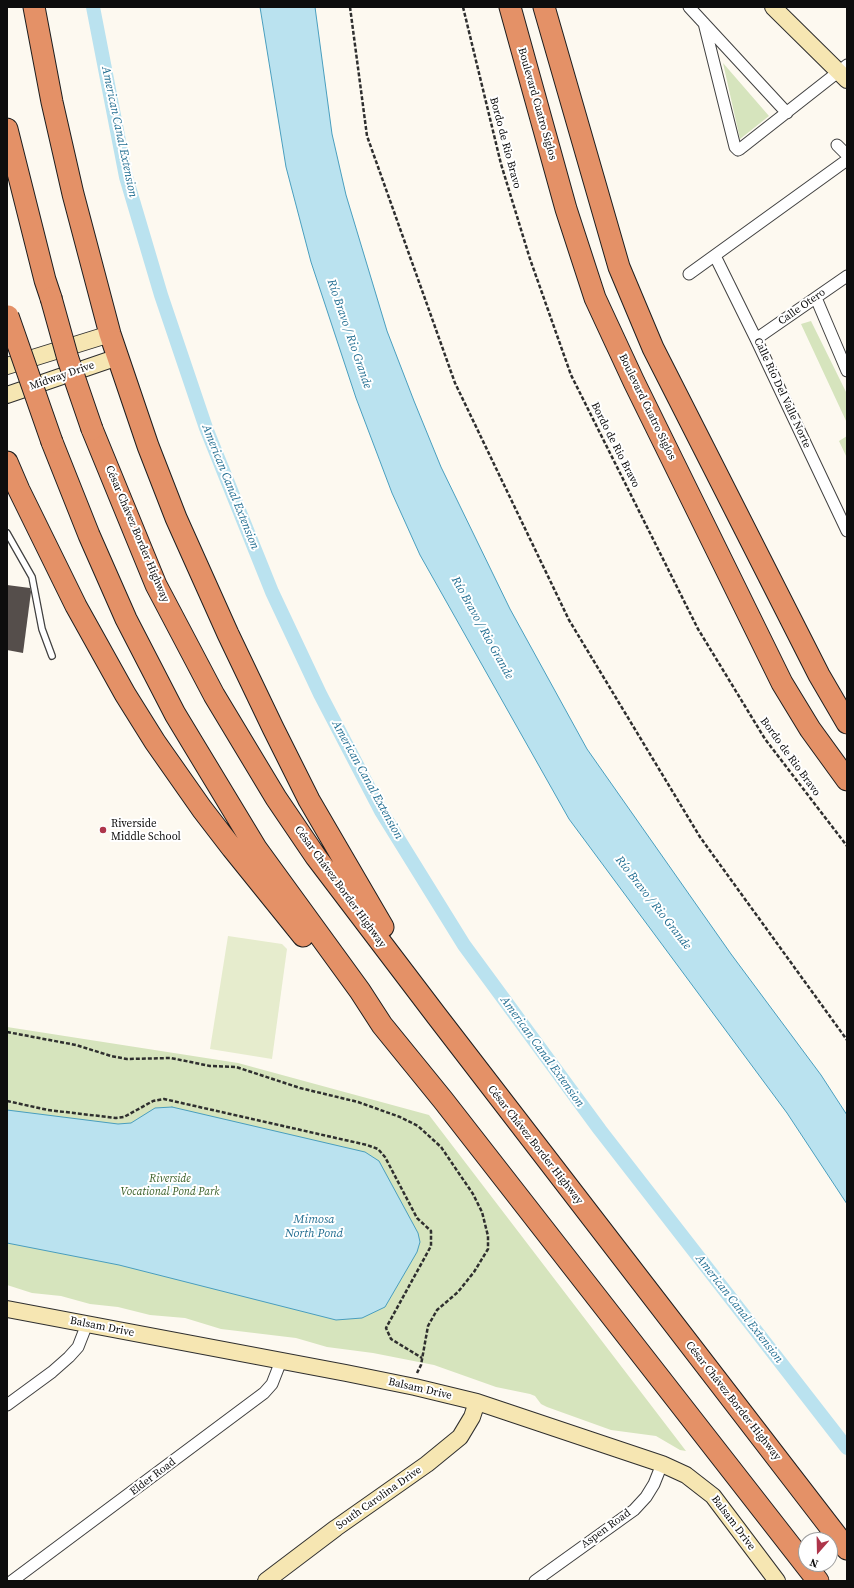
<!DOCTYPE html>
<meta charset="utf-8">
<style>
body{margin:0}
#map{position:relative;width:854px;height:1588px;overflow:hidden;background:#fdf9f0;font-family:"Source Serif 4",serif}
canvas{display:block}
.frame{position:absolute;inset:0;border:8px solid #0d0d0d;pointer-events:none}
.north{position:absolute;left:798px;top:1532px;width:40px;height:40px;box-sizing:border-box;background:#fff;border:1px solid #9e9e9e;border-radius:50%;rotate:200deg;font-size:11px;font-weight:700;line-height:16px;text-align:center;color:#0d0d0d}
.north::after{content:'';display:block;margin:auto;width:14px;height:18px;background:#ae354a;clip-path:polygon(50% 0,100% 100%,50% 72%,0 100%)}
</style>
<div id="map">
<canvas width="854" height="1588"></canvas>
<div class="frame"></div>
<div class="north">N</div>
</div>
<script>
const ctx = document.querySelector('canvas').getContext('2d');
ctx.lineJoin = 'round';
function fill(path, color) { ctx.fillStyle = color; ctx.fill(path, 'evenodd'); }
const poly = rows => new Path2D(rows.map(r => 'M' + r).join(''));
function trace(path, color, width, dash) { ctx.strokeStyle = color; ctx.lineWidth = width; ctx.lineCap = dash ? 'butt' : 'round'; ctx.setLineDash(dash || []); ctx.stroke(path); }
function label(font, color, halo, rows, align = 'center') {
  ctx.font = font + ' "Source Serif 4",serif'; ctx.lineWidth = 4; ctx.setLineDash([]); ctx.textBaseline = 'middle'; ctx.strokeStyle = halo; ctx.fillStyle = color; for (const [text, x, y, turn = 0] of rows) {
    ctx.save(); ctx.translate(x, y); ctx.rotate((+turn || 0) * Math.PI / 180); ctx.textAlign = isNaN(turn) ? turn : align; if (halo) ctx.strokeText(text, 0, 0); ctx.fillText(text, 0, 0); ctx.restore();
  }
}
const green = poly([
 [723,63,769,116,740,139],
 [811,321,847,394,847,423,801,324],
 [847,436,847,458,839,441],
 [7,1027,238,1063,429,1115,686,1451,680,1450,656,1436,611,1430,547,1407,541,1404,535,1396,530,1394,496,1387,434,1365,373,1353,327,1347,296,1338,221,1329,185,1318,150,1315,118,1307,90,1304,61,1296,32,1293,7,1285]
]);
const pitch = poly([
 [228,936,282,944,287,949,272,1059,210,1049]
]);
const water = poly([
 [260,7,315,7,332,134,346,195,387,331,414,401,441,467,510,609,587,749,731,954,821,1075,847,1115,847,1204,787,1113,569,819,420,555,392,493,356,398,311,262,286,167,260,7],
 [172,1107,365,1152,379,1161,418,1233,420,1242,417,1252,385,1307,362,1318,336,1320,119,1265,7,1243,7,1110,118,1124,131,1123,155,1108,172,1107]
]);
const canal = poly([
 [93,7,126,177,161,295,206,428,272,592,320,694,381,811,464,945,600,1130,847,1448]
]);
const building = poly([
 [7,585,30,588,31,592,23,653,7,650]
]);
const path = poly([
 [350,7,367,136,455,383,569,620,700,837,847,1040],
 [463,7,501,164,530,259,571,375,698,629,765,739,847,846],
 [7,1032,76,1045,111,1056,127,1059,171,1058,210,1066,236,1067,300,1088,358,1102,400,1117,418,1126,441,1147,473,1194,482,1212,488,1236,488,1249,474,1272,458,1292,437,1310,428,1326,421,1365,417,1373],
 [7,1101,48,1110,116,1118,124,1117,153,1101,164,1099,367,1145,378,1149,385,1157,417,1218,431,1231,431,1246,386,1328,391,1339,422,1358]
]);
const lane = poly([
 [7,533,32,577,42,629,52,656]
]);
const street = poly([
 [689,7,787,113],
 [704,23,735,147,738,150,740,149,847,65],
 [837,145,847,155],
 [715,256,756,339,847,531],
 [689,274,847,160],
 [816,298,847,371],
 [756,339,847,276],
 [7,1405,52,1372,69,1357,78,1347,87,1324],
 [12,1581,264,1393,272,1384,281,1361],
 [535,1581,634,1510,646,1497,654,1484,662,1464]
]);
const secondary = poly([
 [773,7,847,80],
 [7,366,110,334],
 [7,395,118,357],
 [7,1309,346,1373,415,1387,477,1402,662,1464,686,1475,713,1496,777,1581],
 [266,1581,336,1528,427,1464,460,1437,472,1417,477,1402]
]);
const highway = poly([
 [34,7,52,102,73,194,110,334,148,446,176,518,228,634,273,728,309,800,383,927],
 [510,7,566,209,595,298,634,382,782,683,810,729,847,780],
 [544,7,619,267,653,348,819,675,847,723],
 [7,129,45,280,51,298],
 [92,429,156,585,214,695,276,798,316,857,436,1015,847,1549],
 [52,442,89,535,126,619,175,714,256,848,360,991,382,1025,443,1100,818,1581],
 [7,462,19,490,76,606,125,694,155,742,202,809,232,848,303,936]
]);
const highwayBridge = poly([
 [51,298,68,359,92,429],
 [8,316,52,442]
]);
const markers = [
 [103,830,4,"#ae354a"]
];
const streetNames = [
 ["Boulevard Cuatro Siglos",537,104,74],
 ["Bordo de Rio Bravo",505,143,75],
 ["Calle Otero",802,307,-35],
 ["Midway Drive",62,376,-19],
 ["Calle Río Del Valle Norte",782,393,65],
 ["Boulevard Cuatro Siglos",647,407,64],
 ["Bordo de Rio Bravo",615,445,63],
 ["César Chávez Border Highway",137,534,67],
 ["Bordo de Rio Bravo",790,757,54],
 ["César Chávez Border Highway",340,887,54],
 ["César Chávez Border Highway",535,1145,52],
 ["Balsam Drive",102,1327,11],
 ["Balsam Drive",420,1389,13],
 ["César Chávez Border Highway",733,1401,52],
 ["Elder Road",153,1477,-37],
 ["South Carolina Drive",379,1498,-35],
 ["Balsam Drive",733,1523,53],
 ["Aspen Road",606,1529,-36]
];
const poiNames = [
 ["Riverside",111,824],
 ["Middle School",111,837]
];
const parkNames = [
 ["Riverside",170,1179],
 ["Vocational Pond Park",170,1192]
];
const waterNames = [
 ["American Canal Extension",119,132,78],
 ["Río Bravo / Rio Grande",349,334,71],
 ["American Canal Extension",230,487,68],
 ["Río Bravo / Rio Grande",482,628,61],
 ["American Canal Extension",367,780,61],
 ["Río Bravo / Rio Grande",653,903,52],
 ["American Canal Extension",542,1052,54],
 ["Mimosa",314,1220],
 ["North Pond",314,1234],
 ["American Canal Extension",739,1309,52]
];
fill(green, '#d6e4bd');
fill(pitch, '#e6eccd');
fill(water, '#bae2ef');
trace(water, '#499ebe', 1);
trace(canal, '#bae2ef', 14);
fill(building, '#554e4b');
trace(lane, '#404040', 8);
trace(street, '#404040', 13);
trace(secondary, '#2f2f2f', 18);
trace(highway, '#1e1e1e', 23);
trace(path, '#2f2f2f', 2.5, [4, 2]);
trace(lane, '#fff', 5.5);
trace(street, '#fff', 11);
trace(secondary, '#f6e6b2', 16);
trace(highway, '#e49167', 21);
trace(highwayBridge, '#1e1e1e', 23, []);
trace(highwayBridge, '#e49167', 21);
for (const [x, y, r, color] of markers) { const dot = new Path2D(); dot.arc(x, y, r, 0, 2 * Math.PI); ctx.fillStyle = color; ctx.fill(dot); trace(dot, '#fff', 1.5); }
label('11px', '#0d0d0d', '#fff', streetNames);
label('11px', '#0d0d0d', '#fff', poiNames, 'left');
label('italic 11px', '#385e25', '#fff', parkNames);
label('italic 12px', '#246f92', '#fff', waterNames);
</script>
